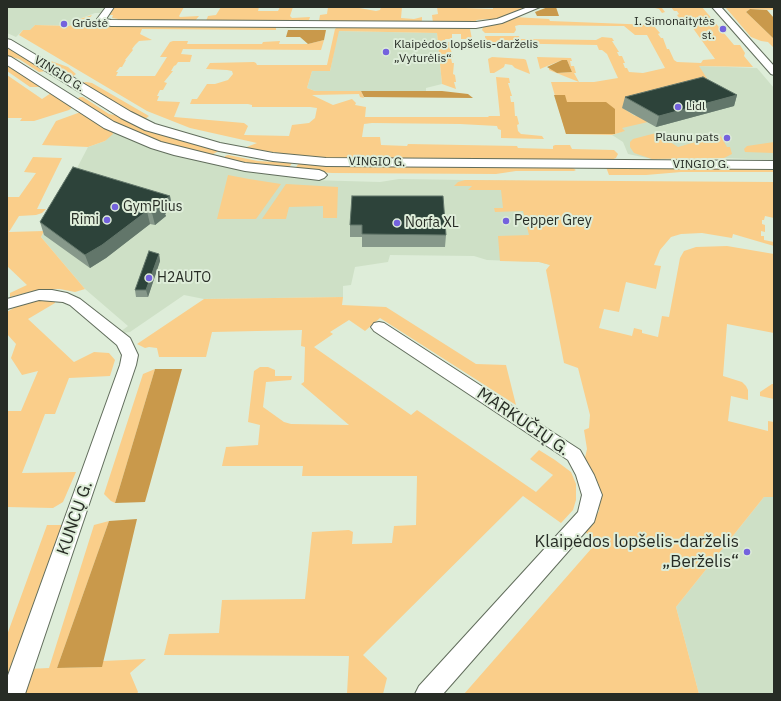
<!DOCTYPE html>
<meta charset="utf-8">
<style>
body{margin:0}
#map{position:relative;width:781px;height:701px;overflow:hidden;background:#deedd9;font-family:"IBM Plex Sans",sans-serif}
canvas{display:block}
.frame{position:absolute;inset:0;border:8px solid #272c25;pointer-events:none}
</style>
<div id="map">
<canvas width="781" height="701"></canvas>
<div class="frame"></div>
</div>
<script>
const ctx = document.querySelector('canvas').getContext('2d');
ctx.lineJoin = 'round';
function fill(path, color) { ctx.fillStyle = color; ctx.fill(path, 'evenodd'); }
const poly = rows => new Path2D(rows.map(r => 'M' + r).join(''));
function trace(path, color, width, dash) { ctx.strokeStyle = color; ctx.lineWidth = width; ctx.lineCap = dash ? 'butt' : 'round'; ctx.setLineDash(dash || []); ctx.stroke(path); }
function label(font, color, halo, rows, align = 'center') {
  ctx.font = font + ' "IBM Plex Sans",sans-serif'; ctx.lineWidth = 4; ctx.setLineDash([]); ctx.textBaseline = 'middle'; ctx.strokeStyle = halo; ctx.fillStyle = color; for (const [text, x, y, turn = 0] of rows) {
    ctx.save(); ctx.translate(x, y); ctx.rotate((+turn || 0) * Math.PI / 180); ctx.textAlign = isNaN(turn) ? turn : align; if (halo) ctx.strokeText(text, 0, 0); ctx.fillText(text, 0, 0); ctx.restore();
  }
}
const built = poly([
 [7,7,107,7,102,13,95,13,74,21,70,26,35,25,30,31,23,30,16,37,7,33],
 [338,31,437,33,442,84,426,88,426,91,315,91,307,88,312,71,330,71],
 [698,66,757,68,774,88,774,160,724,158,652,159,628,154,623,142,612,135,624,131,621,128,635,116,622,108,708,80],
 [112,131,310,180,380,182,399,179,532,181,550,265,539,262,487,260,474,256,390,255,388,262,355,267,351,285,343,286,343,297,204,299,184,295,130,332,124,333,120,332,128,326,85,289,41,237,88,147,105,141],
 [764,497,774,497,774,694,699,694,676,607]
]);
const green = poly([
 [114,7,184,7,179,16,180,17,199,16,194,22,116,22,118,19,112,18,113,15,108,15],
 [221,7,259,7,258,11,278,11,280,7,293,7,290,16,292,18,310,17,309,20,306,22,206,21,208,16,216,15],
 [328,7,359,8,376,11,380,10,381,7,402,7,401,18,414,19,422,17,422,20,421,23,321,22,319,21,320,15,327,14],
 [437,7,493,9,493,7,532,7,516,13,514,12,507,15,508,16,492,21,488,19,476,20,477,23,433,23,432,15,438,14],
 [556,7,658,7,662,8,665,12,662,13,659,9,655,8,559,8],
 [671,7,702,7,734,45,740,45,745,53,744,56,753,67,699,66,708,80,623,108,635,116,637,115,648,122,622,128,625,131,612,135,566,134,551,82,594,82,618,78,607,54,602,50,599,50,597,45,492,43,488,44,488,49,486,49,485,36,519,36,520,39,596,40,602,37,612,38,614,41,612,41,619,52,617,52,619,56,622,56,625,63,623,63,625,68,627,68,629,72,643,73,665,68,647,35,635,35,624,26,615,26,519,25,515,26,516,30,514,33,485,33,482,30,484,25,514,17,549,19,550,21,653,25,660,33,658,34,661,38,663,38,667,49,669,49,674,60,677,62,701,63,703,60,715,59,690,24,682,22,677,15,679,14,677,11,674,11],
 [731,7,774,7,774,10,750,9,746,12,774,39,774,48,768,42,761,41,751,37,726,8,732,8],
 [92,15,82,27,111,27,113,24,275,25,276,27,276,30,142,29,140,34,152,40,139,41,135,45,132,49,133,50,125,60,126,60,122,67,120,67,116,72,118,72,116,76,155,76,167,57,160,57,170,42,173,41,188,41,187,44,262,44,263,42,280,41,279,44,308,44,324,40,321,50,183,49,181,54,192,55,190,62,178,62,176,65,174,66,171,71,173,71,164,82,167,83,163,90,160,90,157,96,159,96,157,101,180,102,174,117,244,123,248,126,244,135,289,136,292,125,309,123,315,118,317,108,310,107,252,107,252,105,248,104,190,104,192,99,197,99,207,84,215,84,228,80,233,74,232,71,227,70,206,69,210,63,254,62,256,63,257,65,327,65,335,29,340,25,430,27,429,28,472,27,473,29,470,29,472,39,461,39,461,34,452,34,452,39,445,39,446,42,452,42,452,46,450,47,453,57,451,58,452,63,454,63,453,74,455,75,456,82,454,82,456,89,442,84,437,33,339,31,330,71,312,71,307,88,315,91,361,91,364,98,360,97,359,94,312,95,333,105,352,99,356,103,355,105,366,107,365,117,488,117,489,116,500,116,496,77,509,78,510,83,508,83,512,96,510,96,511,102,514,102,515,116,517,116,519,124,517,125,518,131,521,134,542,136,544,139,501,138,501,130,498,129,497,126,460,124,372,123,364,124,362,137,380,137,381,145,407,146,408,144,517,146,518,148,553,149,553,146,555,145,570,145,572,149,614,150,618,154,616,158,608,161,315,158,244,148,257,143,190,128,147,111,19,35,23,30,30,30,35,25,70,26,74,21],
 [7,45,46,71,39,72,19,59,8,56],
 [492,57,524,59,526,60,530,74,515,68,512,65,505,64,504,67,494,73,490,73,488,59],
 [537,57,571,58,572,61,570,61,571,66,574,66,576,73,574,73,579,82,549,70,549,68,557,73,572,72,567,60,562,60,540,69],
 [51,61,68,67,76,74,72,77,47,62],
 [7,65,40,87,30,87,7,71],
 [7,75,42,99,51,93,73,107,69,110,34,121,20,121,22,118,7,118],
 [86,82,92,83,149,116,144,120,82,83],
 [80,97,83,97,109,114,120,116,159,134,221,150,213,154,212,157,172,147,123,128,77,99],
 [78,113,81,113,112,131,113,134,105,141,88,147,42,145,56,121],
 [656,133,678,147,720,135,727,147,730,147,732,154,724,158,652,159,634,153,630,147,630,142,633,139],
 [774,142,774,153,745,152,744,149,747,146],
 [228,155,258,161,292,163,288,169,225,159,225,156],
 [33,157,62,158,37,209,46,209,42,213,36,215,19,216,9,232,44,231,41,237,85,289,75,292,60,289,41,289,10,297,10,293,27,285,7,266,7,197,19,197,36,173,24,172],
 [299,163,571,167,576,170,574,171,516,171,496,174,332,173,294,170],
 [606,167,774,168,774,172,681,172,646,175,609,175],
 [228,175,249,179,281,184,256,219,217,219],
 [465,180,774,182,774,218,765,216,764,220,762,220,762,224,765,225,765,232,761,231,761,236,764,236,764,240,774,242,774,246,733,234,732,238,702,233,681,234,671,237,660,250,654,265,661,266,656,289,626,282,619,312,604,309,599,328,632,336,634,328,642,330,642,333,658,337,662,316,669,317,680,258,684,251,696,247,727,246,774,254,774,333,727,324,723,376,742,382,746,386,748,390,748,400,731,396,728,421,768,431,768,421,774,422,774,497,764,497,676,607,699,694,464,694,598,541,585,532,599,511,599,493,584,462,587,449,584,430,589,428,590,415,578,368,564,363,546,270,550,265,539,262,500,261,498,236,529,235,523,211,495,212,494,208,503,208,501,190,468,190,472,186,454,186,458,182],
 [286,184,338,187,337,218,323,218,323,206,289,207,286,219,262,219],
 [343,297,342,305,386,307,476,364,506,365,516,405,380,318,365,331,349,320,330,332,333,334,314,347,411,415,417,410,536,492,553,475,530,459,539,450,555,460,571,472,576,484,576,500,573,510,561,523,523,496,363,655,387,678,383,694,347,694,349,656,164,655,169,634,219,633,222,600,305,599,312,532,349,530,353,532,352,544,392,543,394,526,416,525,417,476,302,476,303,466,222,466,226,447,258,445,260,425,248,422,254,371,260,367,268,367,275,370,275,376,292,376,291,380,266,382,263,407,284,422,291,424,349,425,301,384,304,382,305,347,301,346,302,330,212,332,206,357,159,357,157,348,149,347,145,348,137,344,204,299],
 [55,298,55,303,28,319,74,362,94,352,109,353,115,360,110,376,69,378,55,414,45,414,22,473,76,472,63,502,53,508,7,507,7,411,21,411,38,371,22,375,11,358,16,344,7,334,7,312,22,303,37,299],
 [155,369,115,503,111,501,104,494,143,374],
 [772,384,774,384,774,399,760,396,760,392],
 [109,521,57,668,101,667,103,661,146,659,130,673,138,692,137,694,20,694,28,669,49,668,94,525],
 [47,525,65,525,7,692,7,635]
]);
const forest = poly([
 [548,7,556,7,559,16,537,16,535,12],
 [750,9,767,10,774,18,774,39,746,12],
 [288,30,326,30,324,40,308,44,300,37,286,37],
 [562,60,567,60,572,72,557,73,547,67],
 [361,91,442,91,468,94,473,98,364,97],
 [554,95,565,95,567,102,606,102,615,109,615,134,566,134],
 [155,369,182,369,145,502,115,503],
 [137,519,102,667,57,668,109,521]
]);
const minor = poly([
 [106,7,114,7,106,19,111,20,476,22,497,19,528,7,540,7,502,23,476,28,111,26,101,24,97,19,106,7],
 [712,7,721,7,774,66,774,75,771,74,712,7],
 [39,290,52,290,67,293,80,299,130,338,138,355,136,365,25,694,7,694,7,678,120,365,122,355,117,345,70,305,63,302,39,300,7,309,7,299,39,290],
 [379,322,384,323,580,450,594,475,602,495,594,522,443,694,415,694,419,686,578,512,582,495,576,475,568,460,374,331,371,327,374,323,379,322]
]);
const major = poly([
 [7,39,11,40,131,112,155,124,220,143,273,153,326,158,774,161,774,169,326,166,273,161,219,151,145,130,121,118,7,47,7,39],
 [7,56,11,57,114,122,161,142,245,163,319,170,324,172,327,175,324,178,319,180,245,171,174,155,151,148,104,128,7,65,7,56]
]);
const wall = poly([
 [737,95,734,106,656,127,622,108,625,97],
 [170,196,172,208,165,214,166,216,155,225,150,224,106,258,90,268,44,235,40,222],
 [352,196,446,235,445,247,362,247,362,237,350,237,350,225],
 [159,254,160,261,148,297,136,297,135,290]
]);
const shadedWall = poly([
 [737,95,734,106,656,127,659,116],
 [170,196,172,208,165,214,166,216,155,225,152,213,160,203],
 [147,211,150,224,106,258,90,268,85,255],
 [159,254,160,261,148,297,146,290]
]);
const building = poly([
 [703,77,737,95,659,116,625,97,703,77],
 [73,167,170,196,160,203,163,204,152,213,147,211,102,245,85,255,40,222,73,167],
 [352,196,443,196,446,235,362,234,362,225,350,225,352,196],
 [149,251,159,254,146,290,135,290,149,251]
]);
const markers = [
 [64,24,4,"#7462dd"],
 [723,29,4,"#7462dd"],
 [386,52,4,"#7462dd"],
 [678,107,4,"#7462dd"],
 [727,138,4,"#7462dd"],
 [115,207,4,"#7462dd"],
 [107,220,4,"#7462dd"],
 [506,221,4,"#7462dd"],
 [397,223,4,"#7462dd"],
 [149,278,4,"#7462dd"],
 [747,552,4,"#7462dd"]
];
const farPoinames = [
 ["I. Simonaitytės",715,22,"right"],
 ["st.",715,36,"right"],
 ["Grūstė",72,24],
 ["Klaipėdos lopšelis-darželis",394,45],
 ["„Vyturėlis“",394,59],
 ["Lidl",686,107],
 ["Plaunu pats",719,138,"right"]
];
const farStreetnames = [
 ["VINGIO G.",59,74,32],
 ["VINGIO G.",377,162,1],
 ["VINGIO G.",701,165]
];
const poiNames = [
 ["GymPlius",123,207],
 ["Rimi",99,220,"right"],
 ["Pepper Grey",514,221],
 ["Norfa XL",405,223],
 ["H2AUTO",157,278]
];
const nearStreetnames = [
 ["MARKUČIŲ G.",523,422,34],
 ["KUNCŲ G.",75,518,-71]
];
const nearPoinames = [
 ["Klaipėdos lopšelis-darželis",739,542],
 ["„Berželis“",739,562]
];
fill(built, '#cee0c6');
fill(green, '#face8a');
fill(forest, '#c9994b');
trace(minor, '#616d5c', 2);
trace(major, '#616d5c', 2);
fill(minor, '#fff');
fill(major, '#fff');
fill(wall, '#86988a');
fill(shadedWall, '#62766a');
fill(building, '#2d433a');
trace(building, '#62766a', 1);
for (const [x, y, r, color] of markers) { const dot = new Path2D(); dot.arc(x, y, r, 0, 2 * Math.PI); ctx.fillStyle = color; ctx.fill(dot); trace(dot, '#deedd9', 1.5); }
label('12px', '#272c25', '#deedd9', farPoinames, 'left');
label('12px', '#272c25', '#deedd9', farStreetnames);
label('14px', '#272c25', '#deedd9', poiNames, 'left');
label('17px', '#272c25', '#deedd9', nearStreetnames);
label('17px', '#272c25', '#deedd9', nearPoinames, 'right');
</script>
